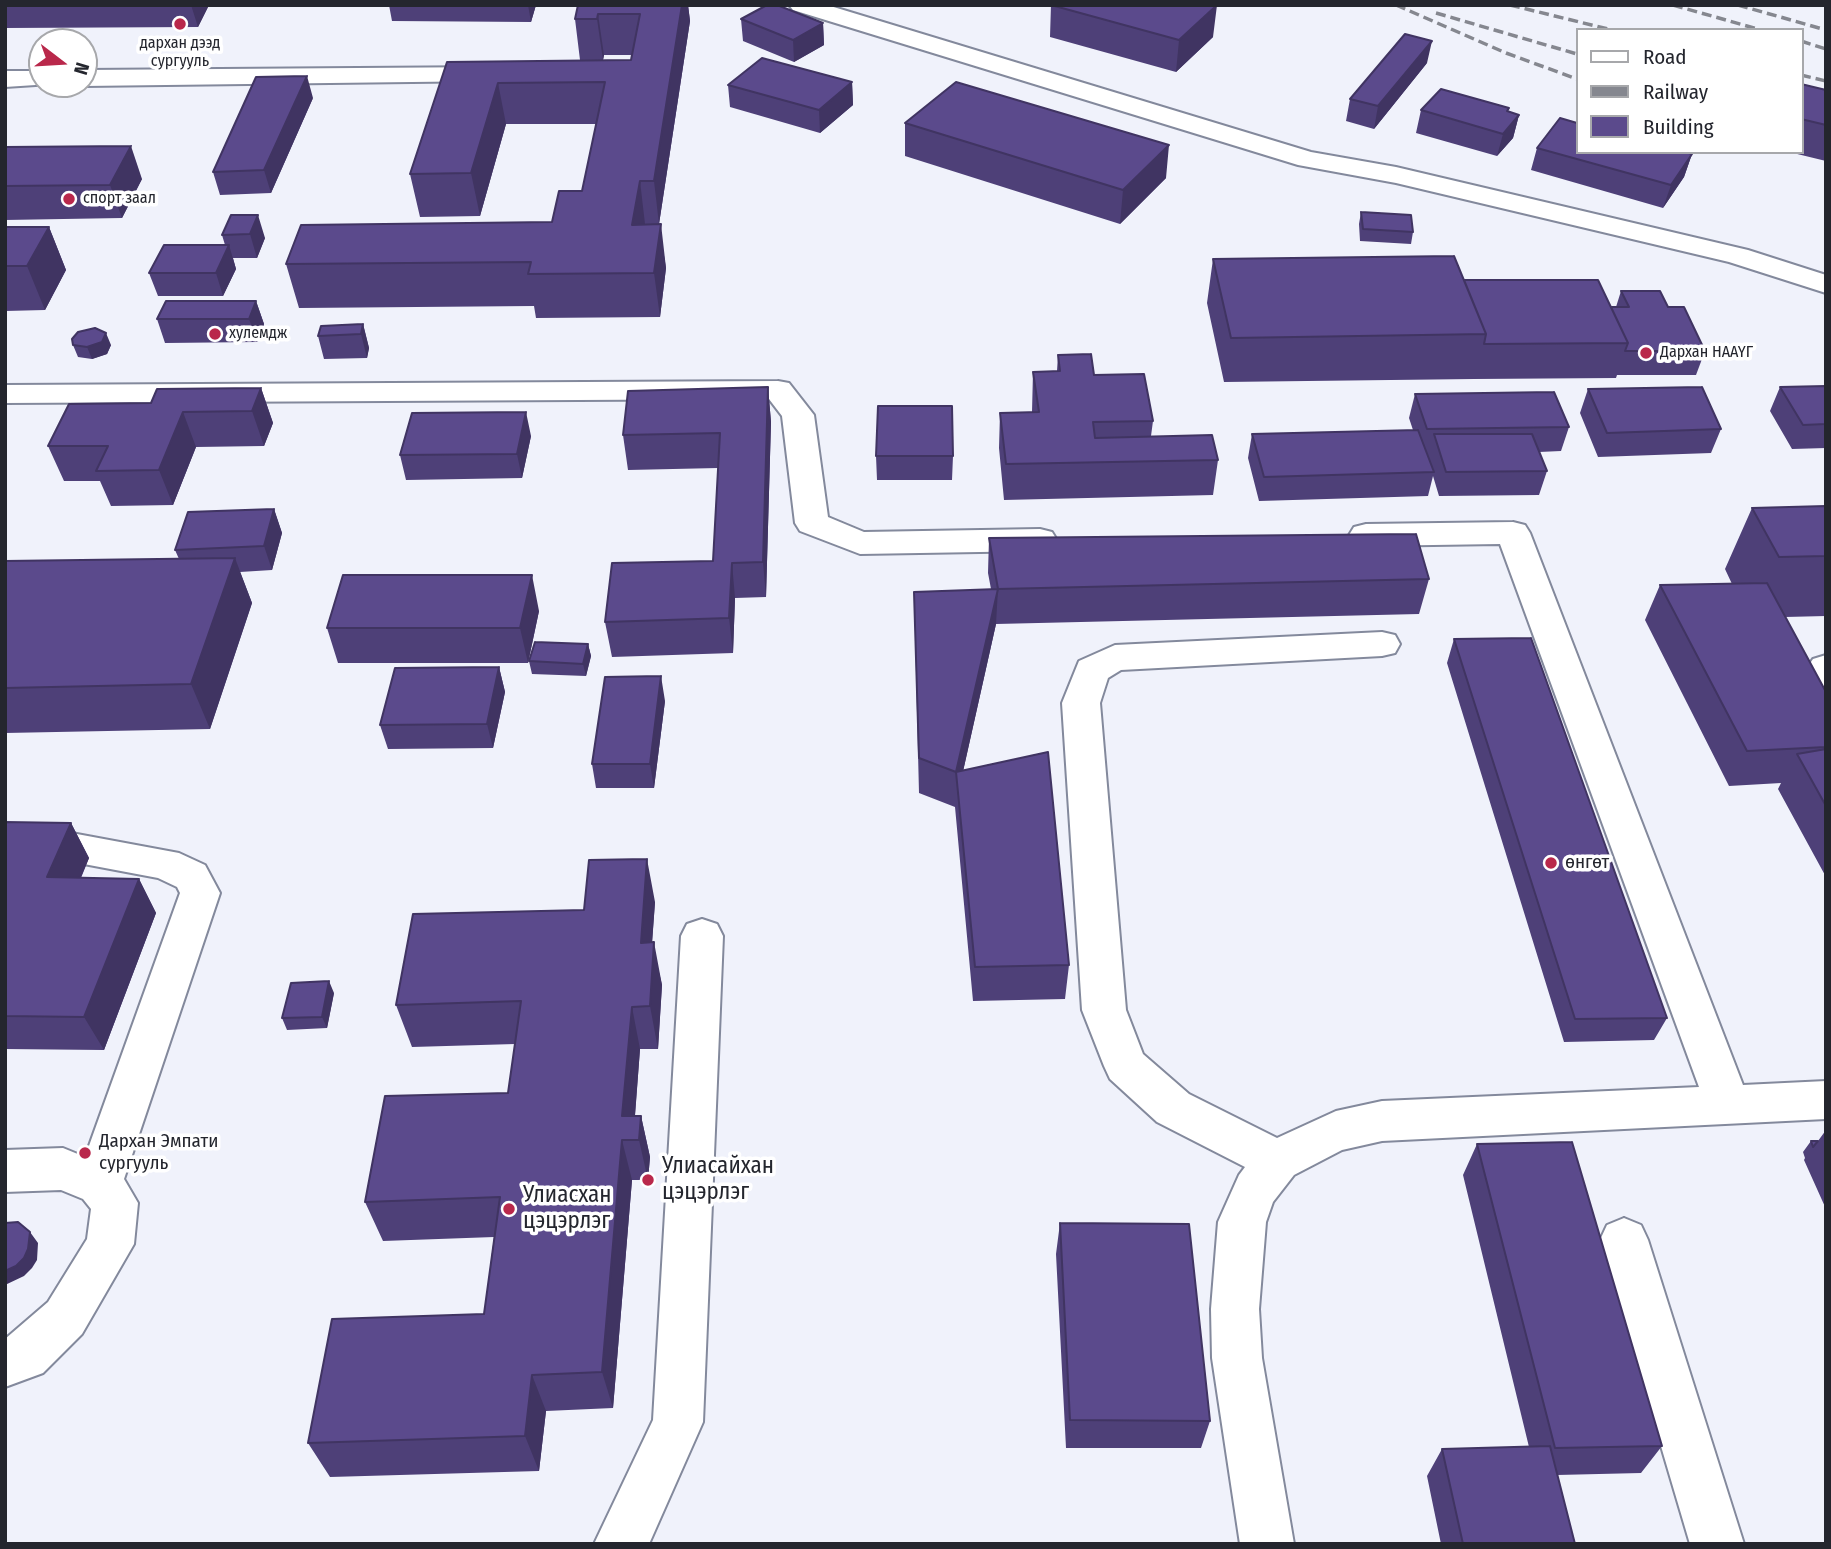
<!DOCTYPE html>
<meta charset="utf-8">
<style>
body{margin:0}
#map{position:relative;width:1831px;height:1549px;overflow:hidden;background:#f0f2fb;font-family:"Fira Sans Condensed",sans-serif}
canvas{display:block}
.frame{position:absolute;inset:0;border:7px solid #24262e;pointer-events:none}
.legend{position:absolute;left:1576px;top:28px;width:228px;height:126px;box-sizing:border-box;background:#fff;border:2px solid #a7a8ab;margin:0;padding:9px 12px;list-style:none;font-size:21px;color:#24262e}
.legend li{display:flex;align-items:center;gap:14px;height:35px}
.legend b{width:35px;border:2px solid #a7a8ab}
.north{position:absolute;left:28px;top:28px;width:70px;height:70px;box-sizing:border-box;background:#fff;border:2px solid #a7a8ab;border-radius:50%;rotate:107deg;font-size:19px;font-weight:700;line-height:28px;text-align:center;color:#24262e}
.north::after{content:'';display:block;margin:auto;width:24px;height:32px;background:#b9284b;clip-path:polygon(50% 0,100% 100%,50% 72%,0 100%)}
</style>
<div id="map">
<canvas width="1831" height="1549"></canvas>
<div class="frame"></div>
<ul class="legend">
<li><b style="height:9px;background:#fff"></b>Road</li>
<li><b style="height:9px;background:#85878f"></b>Railway</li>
<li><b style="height:19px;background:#5b4a8c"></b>Building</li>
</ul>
<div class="north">N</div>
</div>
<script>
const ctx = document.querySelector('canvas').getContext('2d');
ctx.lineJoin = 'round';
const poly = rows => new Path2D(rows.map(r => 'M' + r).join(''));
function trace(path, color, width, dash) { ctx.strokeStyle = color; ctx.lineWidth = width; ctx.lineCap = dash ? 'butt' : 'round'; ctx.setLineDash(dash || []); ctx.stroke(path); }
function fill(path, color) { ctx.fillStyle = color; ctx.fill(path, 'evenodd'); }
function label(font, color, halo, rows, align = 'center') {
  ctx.font = font + ' "Fira Sans Condensed",sans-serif'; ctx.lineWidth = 7; ctx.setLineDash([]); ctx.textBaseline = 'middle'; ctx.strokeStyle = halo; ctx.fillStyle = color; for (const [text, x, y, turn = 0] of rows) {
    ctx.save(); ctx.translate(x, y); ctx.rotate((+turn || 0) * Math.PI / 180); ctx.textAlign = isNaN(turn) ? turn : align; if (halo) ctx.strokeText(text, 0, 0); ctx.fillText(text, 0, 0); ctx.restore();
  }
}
const minor = poly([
 [789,5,827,5,1311,152,1396,167,1748,250,1826,275,1826,293,1729,262,1396,183,1298,165,793,10,789,5],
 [494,67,503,69,506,74,503,79,494,81,84,86,78,84,84,84,84,70,494,67],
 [5,71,42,71,42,84,51,84,5,87,5,71],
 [778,381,789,383,814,415,828,517,864,532,1040,529,1052,532,1057,540,1052,548,1040,551,860,554,800,531,795,523,782,416,769,399,5,403,5,385,778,381],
 [1513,522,1525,525,1530,533,1743,1085,1826,1081,1826,1119,1382,1141,1342,1150,1294,1175,1273,1202,1266,1222,1259,1309,1262,1358,1294,1544,1240,1544,1212,1358,1211,1309,1218,1222,1239,1175,1245,1167,1157,1122,1110,1079,1104,1066,1082,1010,1062,703,1079,661,1115,645,1382,632,1395,635,1400,644,1395,653,1382,656,1121,670,1108,678,1100,703,1126,1010,1143,1054,1189,1094,1277,1138,1336,1111,1382,1101,1699,1087,1500,544,1366,546,1354,543,1349,535,1354,527,1366,524,1513,522],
 [1826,655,1826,693,1813,689,1804,672,1813,659,1826,655],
 [50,829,179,853,205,865,220,893,124,1179,138,1203,134,1244,82,1334,43,1373,5,1387,5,1339,48,1302,87,1239,91,1209,83,1199,61,1190,5,1192,5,1150,63,1148,85,1157,180,893,177,887,158,878,36,855,30,844,36,833,50,829],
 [702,919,717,924,723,936,703,1422,649,1544,594,1544,653,1420,681,936,687,924,702,919],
 [1624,1218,1641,1225,1648,1240,1744,1544,1690,1544,1600,1240,1607,1225,1624,1218]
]);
const rail = poly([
 [1396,5,1506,53,1577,79],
 [1510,5,1612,30],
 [1673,5,1761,30],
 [1738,5,1826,30],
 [1436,13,1577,54],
 [1801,41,1826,49],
 [1801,75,1826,81]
]);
const wall = poly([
 [5,5,209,5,198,27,5,28],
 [389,5,536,5,531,22,392,21],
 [578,5,688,5,690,21,659,224,666,268,660,317,536,318,534,306,299,308,286,264,552,222,582,191,596,124,506,124,480,216,420,217,410,174,447,62,631,60,632,55,604,55,603,60,580,60,575,19],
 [1051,5,1213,37,1176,72,1050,37],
 [741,19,823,23,824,45,794,62,743,41],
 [1427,63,1374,129,1346,121,1350,99],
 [852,82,853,105,820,133,730,107,728,85],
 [1801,84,1826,90,1826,161,1789,152,1801,152],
 [313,98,271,193,220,195,213,172],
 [1421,110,1508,112,1519,115,1513,138,1497,156,1416,133],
 [905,123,1166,178,1120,224,905,156],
 [5,147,142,179,122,218,5,220],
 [1537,148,1692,154,1684,177,1663,208,1531,170],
 [1361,212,1413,232,1411,244,1360,241,1359,224],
 [231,215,265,238,257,258,233,258,236,269,223,296,158,296,149,273,225,245,222,235],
 [5,227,49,227,66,270,45,310,5,311],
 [1213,259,1464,280,1611,307,1616,307,1621,291,1668,307,1705,351,1696,375,1617,375,1616,378,1474,379,1474,378,1474,379,1224,382,1207,303],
 [256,301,264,324,257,342,165,343,157,319],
 [363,324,369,348,367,358,324,359,318,336],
 [73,345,111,345,107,354,92,359,78,357],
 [1058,355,1094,375,1153,421,1151,436,1218,460,1213,495,1004,500,999,448,1000,413,1032,412,1033,372,1057,371],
 [1826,386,1826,448,1792,449,1770,411,1780,387],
 [768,387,771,422,766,597,735,598,733,653,612,657,605,622,713,561,718,468,628,470,623,435],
 [261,388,273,423,264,446,196,447,173,505,111,506,100,481,64,481,48,446,151,403],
 [1588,389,1721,429,1711,453,1598,457,1580,413],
 [1415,394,1569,427,1561,451,1539,452,1547,471,1539,495,1439,496,1433,476,1428,496,1259,501,1248,458,1252,434,1413,430,1409,418],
 [531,436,522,478,406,480,400,455],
 [876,456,953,456,952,480,877,480],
 [1826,506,1826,616,1785,617,1826,692,1826,877,1778,789,1781,783,1729,786,1645,620,1660,585,1732,584,1725,569,1752,508],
 [274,509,282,533,272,570,240,572,252,603,210,729,5,733,5,561,179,559,175,550],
 [989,538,1429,579,1419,614,996,624,963,771,1069,965,1065,999,973,1001,955,807,919,793,914,592,991,589,988,573],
 [539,611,528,663,338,663,327,628],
 [1454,639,1667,1018,1654,1040,1564,1042,1447,663],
 [588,644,591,656,586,676,532,674,529,661],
 [499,667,505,692,493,748,388,749,380,725],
 [665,701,654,788,596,788,592,764],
 [5,822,71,823,89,858,81,878,139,879,156,913,104,1050,5,1049],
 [655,902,652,942,662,985,658,1049,640,1049,635,1116,641,1116,650,1157,648,1180,632,1180,613,1408,546,1411,539,1471,330,1477,308,1443,484,1314,494,1237,383,1241,365,1202,508,1093,515,1044,412,1047,396,1005,584,910],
 [334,993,327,1028,287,1030,282,1018],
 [1826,1130,1826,1209,1804,1160,1805,1158,1803,1152,1811,1141,1818,1141],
 [1477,1144,1662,1446,1641,1473,1557,1475,1575,1544,1441,1544,1427,1476,1442,1449,1529,1447,1463,1175],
 [1060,1223,1210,1421,1201,1448,1066,1448,1056,1254]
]);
const shadedWall = poly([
 [191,5,209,5,198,27],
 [528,5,536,5,531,22],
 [682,5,688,5,690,21,659,224,654,181],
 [1217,5,1213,37,1176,72,1179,40],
 [598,14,604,55,603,60,597,19],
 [823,23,824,45,794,62,793,40],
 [1432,41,1427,63,1374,129,1378,106],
 [307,76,313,98,271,193,264,170],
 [852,82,853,105,820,133,819,110],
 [498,83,506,124,480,216,471,173],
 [1519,115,1513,138,1497,156,1503,134],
 [1169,145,1166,178,1120,224,1123,190],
 [131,146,142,179,122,218,110,185],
 [1692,154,1684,177,1663,208,1671,185],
 [640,181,645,224,632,225],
 [258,215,265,238,257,258,250,234],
 [661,224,666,268,660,317,654,273],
 [49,227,66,270,45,310,27,266],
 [229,245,236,269,223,296,216,273],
 [256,301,264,324,257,342,249,319],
 [363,324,369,348,367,358,361,334],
 [106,333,111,345,107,354,92,359,87,347],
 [768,387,771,422,766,597,763,562],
 [261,388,273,423,264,446,252,411],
 [183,412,196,447,173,505,159,470],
 [526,412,531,436,522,478,517,454],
 [274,509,282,533,272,570,264,546],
 [235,558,252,603,210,729,191,684],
 [732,563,735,598,733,653,729,618],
 [532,575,539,611,528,663,520,628],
 [998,589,996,624,958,794,956,772,955,807,956,772],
 [588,644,591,656,586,676,583,664],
 [499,667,505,692,493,748,487,724],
 [661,676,665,701,654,788,650,764],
 [71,823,89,858,66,912,47,877],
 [647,859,655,902,649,986,641,943],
 [139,879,156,913,104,1050,84,1017],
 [654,942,662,985,658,1049,650,1006],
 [329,981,334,993,327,1028,322,1017],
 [632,1007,640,1049,633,1140,622,1116],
 [641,1116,650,1157,648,1180,639,1140],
 [622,1140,632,1180,613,1408,602,1372],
 [30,1232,38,1243,37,1260,32,1268,24,1276,5,1285,5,1271],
 [532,1375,546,1411,539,1471,525,1436]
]);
const building = poly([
 [578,5,682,5,654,181,640,181,632,225,661,224,654,273,528,274,531,262,286,264,301,225,552,222,559,191,582,191,605,82,498,83,471,173,410,174,447,62,631,60,640,14,598,14,597,19,575,19,578,5],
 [767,5,777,5,823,23,793,40,741,19,767,5],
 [1051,5,1217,5,1179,40,1051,5],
 [1405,34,1432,41,1378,106,1350,99,1405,34],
 [762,58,852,82,819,110,728,85,762,58],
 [307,76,264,170,213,172,256,77,307,76],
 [956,82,1169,145,1123,190,905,123,956,82],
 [1801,84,1826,90,1826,125,1801,119,1801,84],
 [1441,89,1509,108,1507,111,1519,115,1503,134,1421,110,1441,89],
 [1560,118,1577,123,1577,152,1685,152,1692,154,1671,185,1537,148,1560,118],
 [131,146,110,185,5,186,5,147,131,146],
 [1361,212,1411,215,1413,232,1363,229,1361,212],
 [231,215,258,215,250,234,222,235,231,215],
 [5,227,49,227,27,266,5,266,5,227],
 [164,245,229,245,216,273,149,273,164,245],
 [1454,256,1486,334,1231,338,1213,259,1454,256],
 [1464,280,1598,280,1628,343,1484,344,1486,334,1464,280],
 [1621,291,1660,291,1668,307,1684,307,1705,351,1625,351,1628,343,1611,307,1629,307,1621,291],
 [166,301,256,301,249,319,157,319,166,301],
 [363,324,361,334,318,336,321,326,363,324],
 [95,328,106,333,102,342,87,347,73,345,72,339,78,332,95,328],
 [1091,354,1094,375,1144,374,1153,421,1093,422,1095,438,1212,435,1218,460,1006,464,1000,413,1039,412,1033,372,1060,371,1058,355,1091,354],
 [1826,386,1826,424,1803,425,1780,387,1826,386],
 [768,387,763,562,732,563,729,618,605,622,612,563,713,561,720,433,623,435,628,391,768,387],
 [1702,387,1721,429,1607,433,1588,389,1702,387],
 [261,388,252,411,183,412,159,470,96,471,108,446,48,446,69,404,151,403,157,389,261,388],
 [1554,392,1569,427,1427,429,1415,394,1554,392],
 [878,406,952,406,953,456,876,456,878,406],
 [526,412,517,454,400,455,412,413,526,412],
 [1418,430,1434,472,1264,477,1252,434,1418,430],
 [1434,434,1532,434,1547,471,1446,472,1434,434],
 [1826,506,1826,556,1779,557,1752,508,1826,506],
 [274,509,264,546,175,550,188,512,274,509],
 [1416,534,1429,579,998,589,956,772,919,758,914,592,998,589,989,538,1416,534],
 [235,558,191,684,5,688,5,561,235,558],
 [343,575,532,575,520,628,327,628,343,575],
 [1767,583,1826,692,1826,747,1747,751,1660,585,1767,583],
 [1531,638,1667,1018,1575,1019,1454,639,1531,638],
 [535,642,588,644,583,664,529,661,535,642],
 [499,667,487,724,380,725,395,668,499,667],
 [661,676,650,764,592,764,605,677,661,676],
 [1826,749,1826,806,1797,754,1826,749],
 [1048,752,1069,965,975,967,956,772,1048,752],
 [5,822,71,823,47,877,139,879,84,1017,5,1016,5,822],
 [647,859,641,943,654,942,650,1006,632,1007,622,1116,641,1116,639,1140,622,1140,602,1372,532,1375,525,1436,308,1443,332,1319,484,1314,500,1197,365,1202,385,1096,508,1093,521,1001,396,1005,413,914,584,910,589,860,647,859],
 [329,981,322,1017,282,1018,291,983,329,981],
 [1811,1141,1818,1141,1813,1147,1811,1141],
 [1572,1142,1662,1446,1555,1448,1477,1144,1572,1142],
 [18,1222,30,1232,28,1249,24,1258,16,1266,5,1271,5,1223,18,1222],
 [1060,1223,1189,1224,1210,1421,1070,1420,1060,1223],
 [1550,1446,1575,1544,1463,1544,1442,1449,1550,1446]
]);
const markers = [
 [180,24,7,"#b9284b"],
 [69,199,7,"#b9284b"],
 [215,334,7,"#b9284b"],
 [1646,353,7,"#b9284b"],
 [1551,863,7,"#b9284b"],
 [85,1153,7,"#b9284b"],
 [648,1180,7,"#b9284b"],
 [509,1209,7,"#b9284b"]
];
const farPoinames = [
 ["дархан дээд",180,44,"center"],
 ["сургууль",180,62,"center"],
 ["спорт заал",83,199],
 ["хулемдж",229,334],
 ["Дархан НААҮГ",1660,353]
];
const poiNames = [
 ["өнгөт",1565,863],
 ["Дархан Эмпати",99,1142],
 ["сургууль",99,1164]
];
const nearPoinames = [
 ["Улиасайхан",662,1167],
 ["цэцэрлэг",662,1193],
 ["Улиасхан",523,1196],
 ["цэцэрлэг",523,1222]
];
trace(minor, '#83899c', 4);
fill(minor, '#fff');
trace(rail, '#85878f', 3.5, [10, 5]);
fill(wall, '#4e4078');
fill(shadedWall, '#403462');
fill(building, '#5b4a8c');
trace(building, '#403462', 2);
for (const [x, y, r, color] of markers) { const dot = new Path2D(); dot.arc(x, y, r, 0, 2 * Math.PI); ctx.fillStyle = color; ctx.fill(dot); trace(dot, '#fff', 2.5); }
label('16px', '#24262e', '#fff', farPoinames, 'left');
label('19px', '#24262e', '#fff', poiNames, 'left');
label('23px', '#24262e', '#fff', nearPoinames, 'left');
</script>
